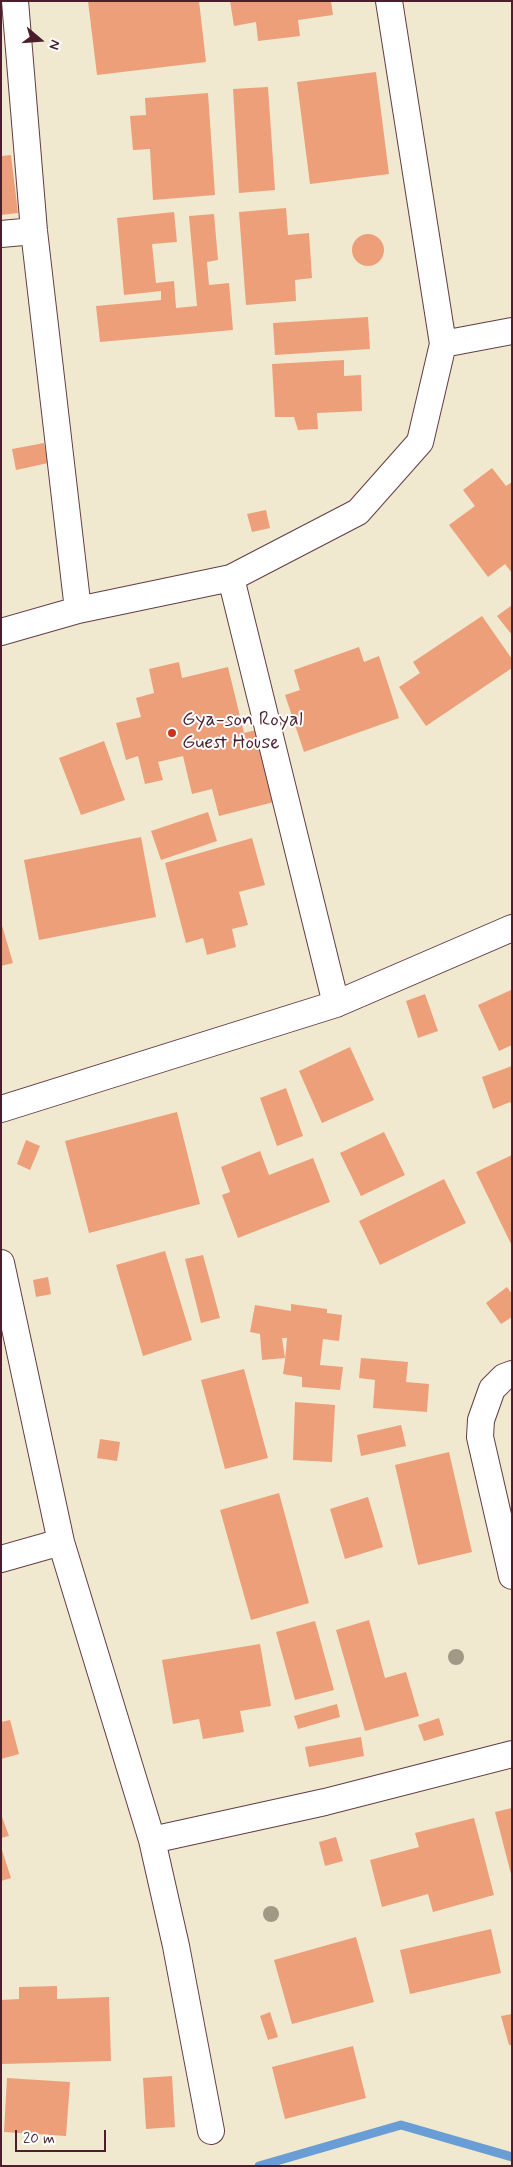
<!DOCTYPE html>
<style>
body{margin:0}
#map{position:relative;width:513px;height:2167px;overflow:hidden;background:#f1e8d0;font-family:Mynerve,sans-serif}
canvas{display:block}
.frame{position:absolute;inset:0;border:2px solid #4a1f2b;pointer-events:none}
.north{position:absolute;left:15px;top:15px;width:50px;height:50px;-webkit-text-stroke:4px #fff;paint-order:stroke;rotate:108deg;font-size:14px;font-weight:700;line-height:20px;text-align:center;color:#4a1f2b}
.north::after{content:'';display:block;margin:auto;width:18px;height:22px;background:#4a1f2b;clip-path:polygon(50% 0,100% 100%,50% 72%,0 100%)}
.scale{position:absolute;left:15px;top:2130px;width:91px;height:22px;box-sizing:border-box;border:2px solid #4a1f2b;border-top:0;padding-left:6px;font-size:15px;line-height:18px;white-space:nowrap;color:#4a1f2b;-webkit-text-stroke:4px #fff;paint-order:stroke}
</style>
<div id="map">
<canvas width="513" height="2167"></canvas>
<div class="frame"></div>
<div class="north">N</div>
<div class="scale">20 m</div>
</div>
<script>
const ctx = document.querySelector('canvas').getContext('2d');
ctx.lineJoin = 'round';
const poly = rows => new Path2D(rows.map(r => 'M' + r).join(''));
function trace(path, color, width, dash) { ctx.strokeStyle = color; ctx.lineWidth = width; ctx.lineCap = dash ? 'butt' : 'round'; ctx.setLineDash(dash || []); ctx.stroke(path); }
function fill(path, color) { ctx.fillStyle = color; ctx.fill(path, 'evenodd'); }
function label(font, color, halo, rows, align = 'center') {
  ctx.font = font + ' Mynerve,sans-serif'; ctx.lineWidth = 4; ctx.setLineDash([]); ctx.textBaseline = 'middle'; ctx.strokeStyle = halo; ctx.fillStyle = color; for (const [text, x, y, turn = 0] of rows) {
    ctx.save(); ctx.translate(x, y); ctx.rotate((+turn || 0) * Math.PI / 180); ctx.textAlign = isNaN(turn) ? turn : align; if (halo) ctx.strokeText(text, 0, 0); ctx.fillText(text, 0, 0); ctx.restore();
  }
}
const stream = poly([
 [259,2166,401,2125,512,2157]
]);
const building = poly([
 [88,1,199,1,206,62,97,75],
 [230,1,331,1,333,15,298,20,300,36,258,41,256,22,234,26],
 [376,72,389,174,310,184,297,82],
 [268,87,275,190,239,193,233,89],
 [208,93,215,195,153,200,150,149,133,150,130,116,146,115,145,98],
 [11,155,18,213,1,215,1,156],
 [286,208,288,235,309,233,312,278,295,280,296,301,246,305,239,212],
 [174,212,177,242,152,244,156,283,174,281,176,308,197,306,189,216,214,214,218,260,207,262,209,285,229,283,233,330,100,342,96,306,161,300,161,291,124,295,117,218],
 '352 250a16 16 0 1 1 32 0a16 16 0 1 1-32 0Z',
 [368,317,370,349,275,355,273,323],
 [344,360,344,376,361,375,362,411,317,413,318,429,298,430,294,417,275,417,272,364],
 [44,443,48,463,16,470,12,449],
 [492,468,506,486,512,482,512,573,505,564,488,577,449,525,475,506,463,490],
 [266,510,270,528,252,532,247,514],
 [512,605,512,635,497,616],
 [482,616,512,659,512,668,426,726,399,687,420,673,413,662],
 [359,647,364,662,379,656,399,718,304,752,285,695,300,690,294,670],
 [179,662,182,678,228,667,244,733,256,730,274,802,219,816,212,789,192,794,183,756,158,762,163,780,145,784,138,756,126,760,116,723,141,717,136,698,154,693,149,669],
 [104,741,125,800,81,815,59,758],
 [208,812,217,841,161,860,151,831],
 [141,837,156,917,39,940,24,860],
 [252,838,265,885,239,892,248,925,232,929,236,947,207,955,203,938,186,943,165,863],
 [1,922,13,963,1,966],
 [511,990,512,1045,499,1051,478,1005],
 [425,994,438,1031,418,1038,406,1001],
 [350,1047,374,1100,322,1123,299,1071],
 [512,1066,512,1105,510,1102,493,1109,482,1077],
 [286,1088,303,1136,277,1146,260,1098],
 [177,1112,200,1204,89,1233,65,1141],
 [384,1132,405,1175,361,1196,340,1153],
 [26,1140,40,1146,30,1170,17,1164],
 [260,1151,269,1175,313,1158,330,1202,238,1238,222,1195,230,1192,221,1167],
 [512,1155,512,1246,476,1172],
 [444,1179,466,1223,380,1265,359,1221],
 [165,1251,192,1340,143,1356,116,1265],
 [203,1255,220,1318,201,1323,185,1259],
 [48,1277,51,1294,36,1297,33,1280],
 [507,1287,512,1294,512,1317,501,1324,486,1303],
 [291,1304,327,1309,327,1313,342,1315,339,1341,323,1339,320,1365,343,1367,340,1390,302,1387,302,1377,283,1374,285,1360,287,1338,282,1338,285,1358,262,1360,260,1334,250,1332,255,1305,291,1311],
 [361,1358,408,1362,406,1382,429,1384,427,1412,373,1408,375,1380,359,1378],
 [244,1369,268,1458,225,1469,201,1380],
 [295,1402,335,1405,332,1462,293,1460],
 [401,1425,406,1446,361,1456,357,1435],
 [100,1439,120,1442,117,1461,97,1458],
 [449,1452,472,1552,418,1565,395,1465],
 [279,1493,309,1603,251,1620,220,1510],
 [368,1497,383,1547,345,1559,330,1509],
 [369,1620,385,1678,406,1672,419,1716,365,1731,336,1630],
 [315,1621,334,1690,295,1700,276,1632],
 [260,1644,271,1706,240,1711,244,1732,203,1739,199,1719,173,1724,162,1660],
 [337,1704,340,1717,298,1729,294,1716],
 [439,1718,444,1735,424,1741,418,1725],
 [10,1720,19,1754,1,1759,1,1722],
 [361,1737,364,1756,309,1767,305,1747],
 [512,1808,512,1874,511,1874,495,1812],
 [1,1814,9,1836,1,1838],
 [474,1818,494,1895,433,1912,428,1894,382,1907,370,1860,419,1847,415,1833],
 [336,1837,343,1861,325,1866,319,1842],
 [1,1847,11,1878,1,1881],
 [491,1929,501,1973,410,1994,400,1950],
 [356,1937,374,2002,292,2024,274,1960],
 [57,1986,57,1999,109,1997,111,2061,1,2064,1,2000,19,1999,19,1987],
 [270,2012,278,2037,268,2040,260,2016],
 [512,2014,512,2045,509,2045,501,2016],
 [353,2046,366,2098,285,2119,272,2067],
 [172,2076,175,2127,146,2129,143,2078],
 [7,2078,70,2082,66,2136,4,2132]
]);
const street = poly([
 [15,1,34,231,78,610],
 [1,234,34,231],
 [443,344,512,331],
 [231,578,336,1004],
 [1,632,78,610,231,578,358,512,420,442,443,344,389,1],
 [1,1109,336,1004,512,928],
 [1,1263,61,1542,152,1840,176,1946,211,2131],
 [512,1374,504,1377,492,1389,481,1420,480,1437,512,1576],
 [1,1559,61,1542],
 [152,1840,325,1802,512,1754]
]);
const trees = [
 [456,1657],
 [271,1914]
];
const markers = [
 [172,733,5,"#c8321e"]
];
const poiNames = [
 ["Gya-son Royal",182,721],
 ["Guest House",182,744]
];
trace(stream, '#689ed5', 9);
fill(building, '#ed9f79');
trace(street, '#633d44', 28);
trace(street, '#fff', 26);
ctx.fillStyle = '#a19886';
for (const [x, y] of trees) { ctx.beginPath(); ctx.arc(x, y, 8, 0, 2 * Math.PI); ctx.fill(); }
for (const [x, y, r, color] of markers) { const dot = new Path2D(); dot.arc(x, y, r, 0, 2 * Math.PI); ctx.fillStyle = color; ctx.fill(dot); trace(dot, '#fff', 2); }
label('20px', '#4a1f2b', '#fff', poiNames, 'left');
</script>
